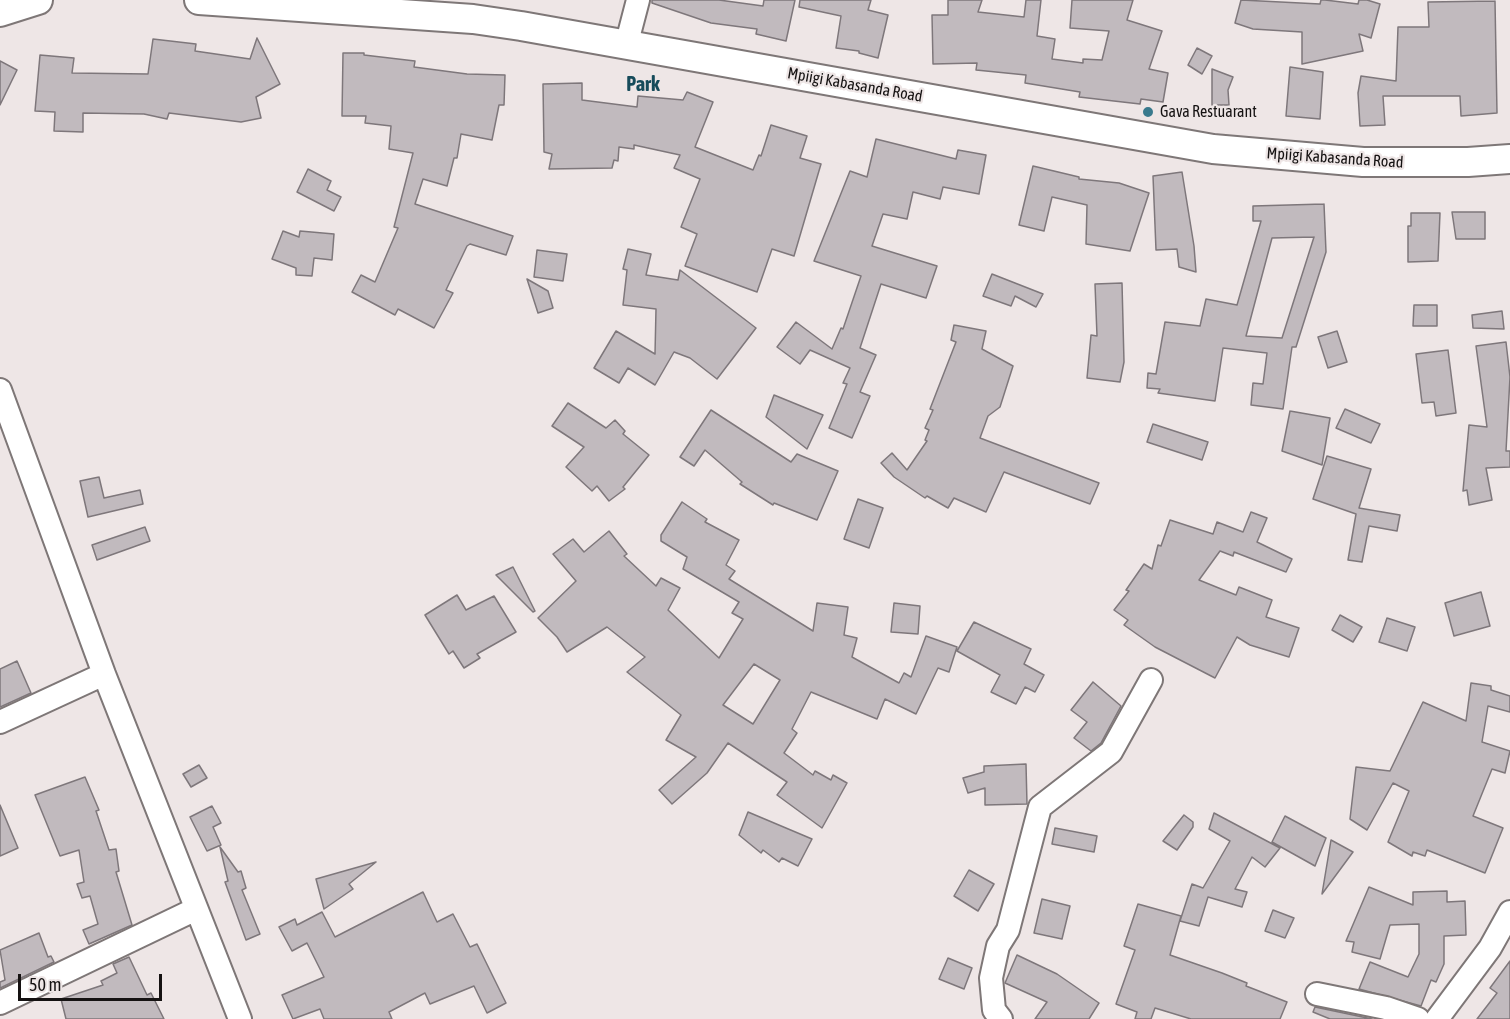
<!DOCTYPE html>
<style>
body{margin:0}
#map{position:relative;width:1510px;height:1019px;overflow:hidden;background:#eee6e6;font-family:"Asap Condensed",sans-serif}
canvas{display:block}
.scale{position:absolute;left:18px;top:974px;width:144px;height:27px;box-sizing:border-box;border:3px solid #151212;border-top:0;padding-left:8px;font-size:18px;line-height:21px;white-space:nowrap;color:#151212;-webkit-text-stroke:4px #eee6e6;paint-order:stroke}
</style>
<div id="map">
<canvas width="1510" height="1019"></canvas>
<div class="scale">50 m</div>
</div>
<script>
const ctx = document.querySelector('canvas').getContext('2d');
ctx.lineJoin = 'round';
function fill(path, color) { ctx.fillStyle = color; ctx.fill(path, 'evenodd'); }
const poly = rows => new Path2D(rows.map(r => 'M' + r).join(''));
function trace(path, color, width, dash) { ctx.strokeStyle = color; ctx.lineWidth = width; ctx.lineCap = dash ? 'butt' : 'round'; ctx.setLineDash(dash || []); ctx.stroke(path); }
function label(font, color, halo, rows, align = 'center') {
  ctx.font = font + ' "Asap Condensed",sans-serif'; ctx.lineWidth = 4.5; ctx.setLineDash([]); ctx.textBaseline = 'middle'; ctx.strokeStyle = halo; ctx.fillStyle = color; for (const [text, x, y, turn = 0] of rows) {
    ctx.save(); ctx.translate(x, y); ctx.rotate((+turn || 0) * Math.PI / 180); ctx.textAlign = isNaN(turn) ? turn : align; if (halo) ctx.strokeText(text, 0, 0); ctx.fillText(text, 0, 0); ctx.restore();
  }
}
const building = poly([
 [652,0,719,0,763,6,764,0,795,0,786,41,756,34,757,29,711,23,652,3,652,0],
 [800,0,871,0,868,10,888,15,878,58,859,53,859,51,836,48,841,16,799,7,800,0],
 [948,0,982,0,978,12,1024,17,1026,0,1041,0,1037,36,1055,39,1052,59,1083,63,1083,59,1102,60,1109,31,1070,28,1072,0,1133,0,1127,20,1162,31,1149,69,1168,73,1163,102,1141,99,1140,104,1079,97,1080,92,1025,83,1026,75,976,70,977,63,933,64,932,15,948,15,948,0],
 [1241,0,1320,4,1321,0,1325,0,1358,4,1359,0,1367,0,1380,4,1371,38,1359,34,1363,51,1302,64,1302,32,1253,29,1235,23,1241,0],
 [1495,1,1497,113,1461,116,1460,96,1383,96,1385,125,1360,126,1358,93,1361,76,1396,81,1398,27,1429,27,1428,2,1495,1],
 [257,38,280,84,256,97,261,118,241,122,169,113,167,119,144,114,83,113,83,132,54,131,55,112,35,111,40,55,74,58,72,73,148,74,153,39,196,44,195,51,250,59,257,38],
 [1197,48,1212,56,1202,74,1188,65,1197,48],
 [343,53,364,53,364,55,415,61,414,67,467,74,505,75,504,105,499,105,492,140,461,134,457,158,454,158,447,186,423,179,415,204,513,236,506,255,470,244,467,246,446,290,453,293,434,328,398,309,395,315,352,292,361,275,375,282,398,228,394,227,413,153,389,149,391,126,365,123,366,116,342,116,343,53],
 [0,61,17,70,0,105,0,61],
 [1290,67,1323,72,1320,119,1286,116,1290,67],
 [1212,69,1233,77,1228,90,1229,105,1212,105,1212,69],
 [582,83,582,100,637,107,638,96,683,100,687,92,713,102,695,147,753,170,759,155,761,156,771,125,807,136,800,158,821,164,794,256,772,249,757,292,685,266,697,234,681,227,700,179,674,168,680,155,634,145,634,149,619,147,618,161,614,160,612,168,549,169,552,154,544,152,543,84,582,83],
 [876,139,956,159,958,150,986,155,979,194,943,187,940,199,913,192,907,219,883,214,872,246,937,266,926,298,881,284,860,348,876,355,860,392,870,396,852,438,829,428,847,384,843,383,850,368,810,350,800,364,777,347,796,322,832,349,841,328,843,329,861,276,814,261,850,171,867,177,876,139],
 [1033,166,1079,177,1079,179,1119,183,1149,193,1130,251,1086,244,1087,205,1052,197,1044,231,1019,225,1033,166],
 [308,169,331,181,327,190,341,197,334,211,297,192,308,169],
 [1182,172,1194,246,1196,272,1179,267,1177,249,1156,250,1153,176,1182,172],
 [1324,204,1326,252,1296,347,1292,347,1283,409,1251,405,1253,383,1263,384,1267,353,1223,348,1215,401,1158,393,1160,389,1147,388,1148,373,1156,374,1165,322,1200,326,1206,299,1237,305,1261,221,1253,221,1253,206,1324,204],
 [1314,237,1282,338,1246,336,1272,238,1314,237],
 [1452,212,1485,212,1485,239,1456,239,1452,212],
 [1411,213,1440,213,1438,261,1408,262,1408,226,1411,226,1411,213],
 [283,231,299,237,300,231,334,234,332,260,314,258,312,276,296,275,296,268,272,259,283,231],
 [628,249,651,254,646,275,678,280,680,270,756,328,717,379,690,358,674,352,655,385,628,368,619,383,594,368,616,331,655,354,656,309,623,305,627,270,623,269,628,249],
 [537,250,567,254,563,281,534,277,537,250],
 [992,274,1043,294,1036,307,1015,296,1011,306,983,296,992,274],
 [527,279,548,291,553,308,538,313,527,279],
 [1122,283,1124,362,1120,382,1087,378,1091,335,1097,336,1095,284,1122,283],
 [1414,305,1437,305,1437,326,1413,326,1414,305],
 [1502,311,1504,329,1473,328,1472,315,1502,311],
 [954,325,986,331,982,349,1013,366,1000,407,988,416,980,438,1099,483,1090,504,1004,472,986,512,954,498,948,508,927,496,925,498,894,477,881,463,892,453,907,470,927,441,925,440,929,430,925,428,933,410,930,409,956,342,951,340,954,325],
 [1337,331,1347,362,1328,368,1318,337,1337,331],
 [1506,342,1510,377,1506,451,1510,451,1510,467,1486,468,1492,500,1469,505,1467,490,1463,491,1469,425,1487,427,1476,346,1506,342],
 [1448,350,1456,413,1436,416,1434,402,1422,403,1416,354,1448,350],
 [774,395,823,415,807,449,766,417,774,395],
 [568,403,606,428,615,420,625,431,623,434,649,455,623,487,625,489,609,501,597,486,592,491,566,467,584,447,552,426,568,403],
 [1345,409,1380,424,1371,443,1336,428,1345,409],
 [711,410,791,462,797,454,838,471,817,520,774,503,773,505,740,484,742,482,705,450,694,466,680,457,711,410],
 [1290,411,1330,418,1322,465,1282,451,1290,411],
 [1153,424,1208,442,1202,460,1147,442,1153,424],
 [1327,456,1371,469,1359,508,1400,515,1397,531,1369,526,1362,562,1348,560,1356,514,1313,499,1327,456],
 [99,477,104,498,140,490,143,504,88,517,80,481,99,477],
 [858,499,883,508,869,548,844,539,858,499],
 [682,502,707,519,705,522,739,540,726,565,735,571,729,579,813,631,817,603,848,607,844,635,857,638,852,657,899,683,904,673,911,677,926,636,957,647,949,672,938,668,916,714,885,699,877,719,811,692,792,729,797,733,784,753,813,775,815,771,831,780,833,775,847,783,822,828,777,795,787,782,728,743,707,773,672,804,659,790,696,757,666,740,681,715,627,672,645,657,607,627,567,652,557,637,538,618,576,581,553,554,573,539,584,552,609,531,627,554,624,556,656,586,661,578,680,588,668,610,719,658,743,619,732,613,739,602,683,569,687,557,661,541,661,535,682,502],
 [754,664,780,680,753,724,723,705,754,664],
 [1251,512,1267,518,1257,542,1292,559,1286,572,1234,552,1233,556,1220,551,1199,580,1236,595,1239,587,1272,600,1266,617,1299,628,1289,657,1250,645,1237,637,1215,678,1155,647,1124,625,1128,620,1114,610,1129,591,1126,590,1144,564,1152,569,1158,545,1161,546,1170,520,1213,534,1217,522,1243,532,1251,512],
 [145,527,150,541,97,560,92,545,145,527],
 [513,567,535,611,533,612,496,575,513,567],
 [1481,592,1490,626,1454,636,1445,603,1481,592],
 [457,595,466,610,494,596,516,632,477,654,480,658,464,668,453,651,449,654,425,615,457,595],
 [894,603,920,606,918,634,891,632,894,603],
 [1340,615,1362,627,1353,642,1332,630,1340,615],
 [1387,618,1415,627,1407,651,1379,642,1387,618],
 [974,622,1031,649,1024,664,1044,675,1035,692,1025,687,1016,704,991,692,1000,675,957,651,974,622],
 [17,661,31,693,0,707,0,669,17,661],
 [1093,682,1121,706,1101,743,1091,751,1074,738,1087,722,1071,710,1093,682],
 [1471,683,1491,686,1491,690,1510,696,1510,712,1488,706,1482,742,1510,751,1505,773,1492,769,1473,816,1503,828,1485,873,1427,850,1425,856,1413,852,1412,856,1388,842,1409,791,1393,783,1367,830,1350,819,1356,767,1390,771,1423,702,1466,721,1471,683],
 [1026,764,1027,804,985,805,985,788,968,793,963,778,984,772,984,766,1026,764],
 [199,765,207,778,191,787,183,774,199,765],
 [85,777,99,810,96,811,109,850,116,849,119,871,116,872,132,925,89,944,83,930,98,924,90,896,82,898,77,884,84,882,79,850,60,856,35,795,85,777],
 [0,805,18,848,0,856,0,805],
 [212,806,221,823,213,827,221,845,207,851,190,817,212,806],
 [748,812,812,839,798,866,782,858,779,862,763,850,761,853,739,835,748,812],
 [1214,813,1280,848,1265,867,1252,857,1235,889,1247,892,1242,907,1208,897,1199,926,1180,921,1192,884,1203,888,1230,841,1209,829,1214,813],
 [1184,815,1193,822,1193,827,1177,850,1163,841,1184,815],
 [1285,816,1326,838,1315,866,1272,842,1285,816],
 [1055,828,1097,836,1094,852,1052,844,1055,828],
 [1331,840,1353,852,1322,894,1331,840],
 [220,847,238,872,241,871,246,888,242,890,260,934,246,940,225,882,228,881,220,847],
 [376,862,349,884,353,889,324,909,316,879,376,862],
 [969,870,994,884,978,911,954,896,969,870],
 [1369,887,1413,905,1413,892,1447,891,1447,902,1465,901,1466,935,1444,936,1444,964,1436,982,1431,980,1421,1006,1359,989,1370,962,1408,977,1419,954,1419,924,1390,925,1380,959,1352,952,1354,942,1346,941,1369,887],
 [423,892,437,922,453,914,470,947,477,944,506,1003,487,1013,474,986,430,1004,425,993,389,1012,392,1019,324,1019,320,1009,293,1019,282,995,324,977,307,943,292,951,279,927,295,919,297,925,322,912,335,937,423,892],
 [1042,899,1070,906,1062,939,1034,933,1042,899],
 [1138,904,1181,916,1170,955,1222,973,1247,983,1246,986,1287,1002,1280,1019,1191,1019,1155,1008,1151,1019,1135,1019,1137,1012,1116,1004,1135,950,1124,946,1138,904],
 [1273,910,1294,918,1285,938,1265,931,1273,910],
 [39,933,48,957,51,956,54,962,0,988,0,982,5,980,0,950,39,933],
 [1017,955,1057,974,1099,1003,1089,1019,1035,1019,1047,1002,1005,983,1017,955],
 [129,957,147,995,151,993,164,1019,66,1019,61,999,103,985,101,981,117,973,113,964,129,957],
 [948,958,972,968,964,989,939,979,948,958],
 [1510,961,1510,1019,1477,1019,1497,993,1490,988,1510,961],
 [1315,1007,1372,1019,1330,1019,1313,1012,1315,1007]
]);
const minor = poly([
 [626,46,638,0],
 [0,390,104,674,240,1019],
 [0,722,104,674],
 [1317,994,1386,1008,1418,1019],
 [0,1003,196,909],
 [1001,1019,994,1010,991,978,998,946,1008,930,1040,807,1111,752,1151,680],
 [1437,1019,1490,948,1510,912]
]);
const major = poly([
 [199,0,473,19,521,26,1213,149,1363,162,1468,162,1510,159],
 [0,12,38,0]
]);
const markers = [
 [1148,112,6,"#397a8d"]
];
const streetNames = [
 ["Mpiigi Kabasanda Road",855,85,10],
 ["Mpiigi Kabasanda Road",1335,158,4]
];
const poiNames = [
 ["Gava Restuarant",1160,112]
];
const quarterNames = [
 ["Park",643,85]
];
fill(building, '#c1babe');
trace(building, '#7e777b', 1.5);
trace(minor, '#7e7777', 26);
trace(major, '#7e7777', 32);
trace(minor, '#fff', 22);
trace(major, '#fff', 28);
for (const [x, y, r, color] of markers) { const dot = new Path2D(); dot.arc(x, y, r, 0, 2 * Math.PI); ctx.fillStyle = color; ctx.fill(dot); trace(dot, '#eee6e6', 2); }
label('16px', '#151212', '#eee6e6', streetNames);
label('16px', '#151212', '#eee6e6', poiNames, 'left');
label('bold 20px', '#164b5a', '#eee6e6', quarterNames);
</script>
